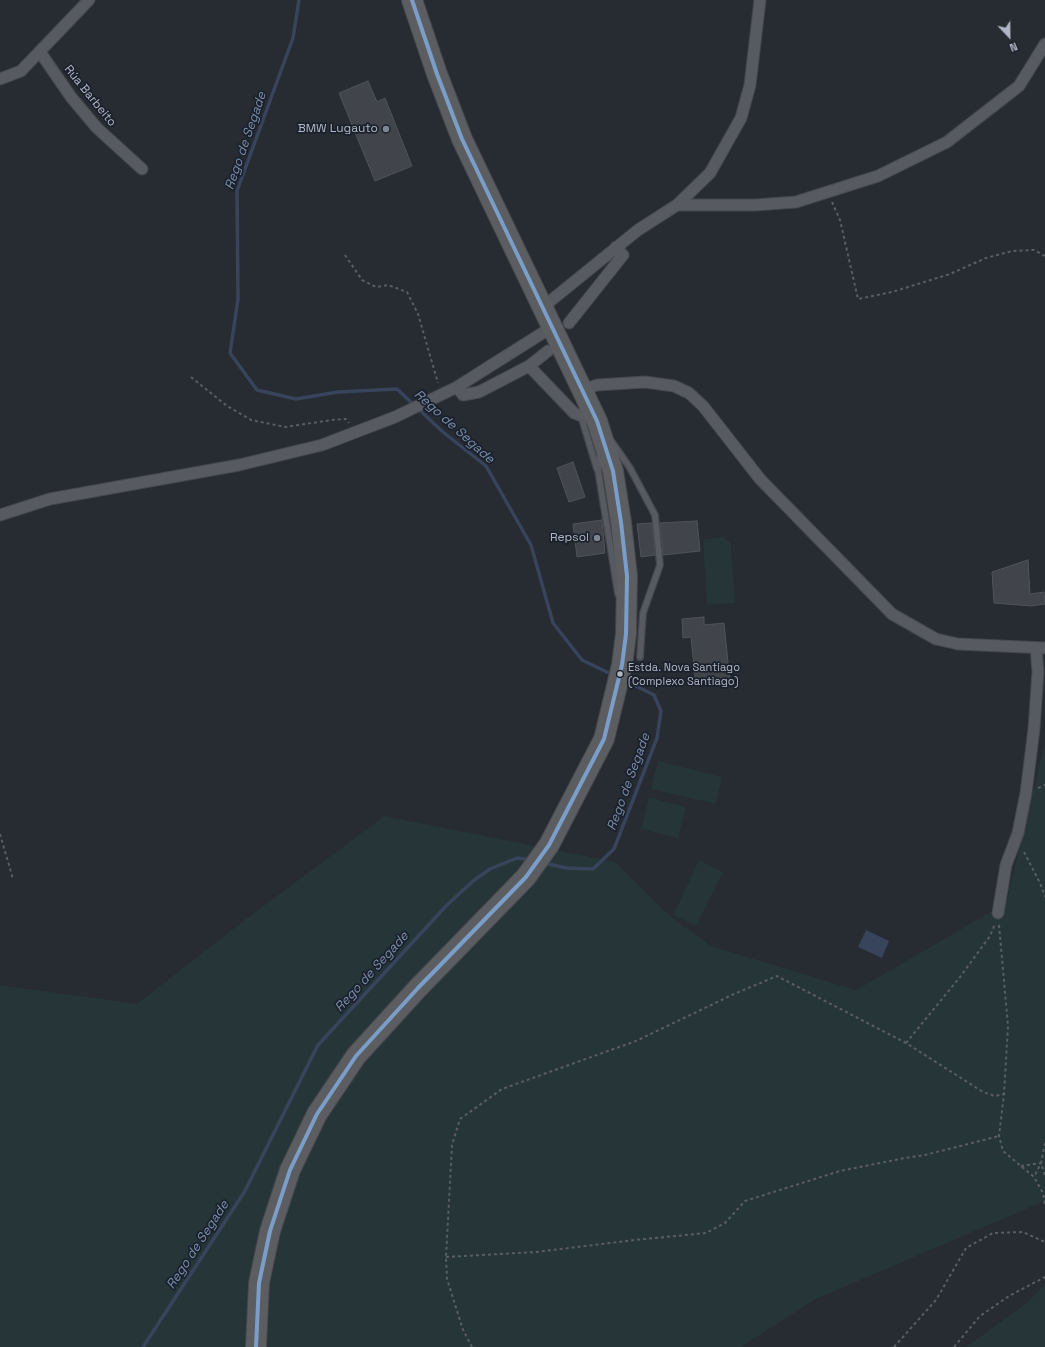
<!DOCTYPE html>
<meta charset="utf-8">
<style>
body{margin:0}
#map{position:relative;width:1045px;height:1347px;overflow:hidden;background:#272b32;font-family:"Space Grotesk",sans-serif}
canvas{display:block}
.north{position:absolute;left:989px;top:16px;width:40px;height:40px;-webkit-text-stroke:3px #1b212c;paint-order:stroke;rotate:158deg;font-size:11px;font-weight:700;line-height:16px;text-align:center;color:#b0b7c4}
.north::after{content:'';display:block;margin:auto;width:14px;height:18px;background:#b0b7c4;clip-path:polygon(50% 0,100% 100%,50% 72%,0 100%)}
</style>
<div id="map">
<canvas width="1045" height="1347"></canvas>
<div class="north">N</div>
</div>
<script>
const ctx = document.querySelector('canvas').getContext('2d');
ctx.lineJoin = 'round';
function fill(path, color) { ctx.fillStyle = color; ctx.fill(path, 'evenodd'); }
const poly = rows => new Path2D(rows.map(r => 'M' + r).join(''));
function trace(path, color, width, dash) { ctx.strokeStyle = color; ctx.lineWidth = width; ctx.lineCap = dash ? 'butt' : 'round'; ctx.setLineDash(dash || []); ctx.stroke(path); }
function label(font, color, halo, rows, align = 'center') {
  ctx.font = font + ' "Space Grotesk",sans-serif'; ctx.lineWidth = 3.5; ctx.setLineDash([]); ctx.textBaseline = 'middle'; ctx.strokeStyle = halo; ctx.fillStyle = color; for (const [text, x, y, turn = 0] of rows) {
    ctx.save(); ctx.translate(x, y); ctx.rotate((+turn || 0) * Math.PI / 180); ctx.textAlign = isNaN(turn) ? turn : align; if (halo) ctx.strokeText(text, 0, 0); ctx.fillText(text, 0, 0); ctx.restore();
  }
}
const green = poly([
 [724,537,731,544,735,603,707,605,703,539],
 [1045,742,1045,1201,816,1299,741,1347,0,1347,0,985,137,1004,246,919,384,816,615,862,671,917,711,946,856,990,1006,903],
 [658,761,722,777,716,804,651,789],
 [649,798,686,807,678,838,641,829],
 [699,860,723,872,696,926,673,915],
 [1045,1284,1045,1347,966,1347,1029,1301]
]);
const water = poly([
 [866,930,889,941,882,958,858,947]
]);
const stream = poly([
 [299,0,293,38,237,191,238,299,230,353,257,390,296,399,338,392,397,389,443,432,486,466,531,545,553,623,582,660,613,675],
 [544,863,566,868,593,869,614,849,657,738,661,711,654,695,624,680],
 [143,1347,245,1191,318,1045,446,906,473,881,490,869,517,858,530,860]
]);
const building = poly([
 [368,81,377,102,385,98,412,166,375,181,339,93,368,81],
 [573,462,585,497,569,502,557,468,573,462],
 [602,520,605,553,577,557,573,524,602,520],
 [697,521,700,551,663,555,660,523,697,521],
 [652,523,655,555,641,557,637,524,652,523],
 [1028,560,1030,594,1044,592,1045,604,1031,606,994,603,992,572,1028,560],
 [704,617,704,625,724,623,730,682,696,686,691,637,683,638,682,619,704,617]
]);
const path = poly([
 [832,202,840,220,858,299,892,292,950,274,986,258,1012,251,1034,250,1045,256],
 [345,255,362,280,376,287,388,285,407,292,418,314,438,383],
 [191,377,227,406,251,420,285,427,332,420,346,419,349,423],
 [1038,788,1045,785],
 [0,834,13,879],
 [1024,852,1040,883,1045,897],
 [999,925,1008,1026,1004,1094,999,1136,1003,1151,1034,1177,1043,1193,1045,1205],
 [906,1043,960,977,990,936,995,924],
 [1045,1143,1041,1163,1045,1176],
 [1021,1166,1041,1163,1034,1177],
 [446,1257,536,1252,635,1240,706,1233,725,1223,745,1201,840,1171,905,1158,925,1155,999,1136],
 [472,1347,463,1330,447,1279,446,1257,452,1145,460,1119,502,1089,636,1041,734,994,777,976,906,1043,983,1092,995,1096,1004,1094],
 [894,1347,936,1300,966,1248,993,1233,1023,1232,1045,1242],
 [954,1347,980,1316,1009,1296,1045,1277]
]);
const lane = poly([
 [581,416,597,469],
 [612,442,630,468,655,515,660,565,643,613,640,657],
 [600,455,598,470,618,594]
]);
const street = poly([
 [40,52,71,97,97,128,142,169],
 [0,79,21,71,89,0],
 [677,205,755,205,796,202,878,176,947,142,1019,86,1045,44],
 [543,307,638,230,677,205,710,173,741,118,750,85,760,0],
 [569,323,623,255,616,247],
 [529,366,574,413,597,421],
 [457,387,463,395,479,392,529,366,548,351],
 [583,390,597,385,645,382,674,386,689,393,703,406,760,479,892,614,936,639,958,644,1045,648],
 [0,515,50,499,239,465,322,445,395,417,457,387,552,327],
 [998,913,1006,865,1018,833,1026,793,1034,729,1038,672,1036,648]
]);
const highway = poly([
 [256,1347,259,1283,270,1231,290,1170,317,1114,356,1056,418,988,526,877,549,845,604,739,622,665,626,634,627,576,621,522,613,471,597,421,462,139,437,74,412,0]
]);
const bus1 = poly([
 [256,1347,259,1283,270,1231,290,1170,317,1114,356,1056,418,988,526,877,549,845,604,739,622,665,626,634,627,576,621,522,613,471,597,421,462,139,437,74,412,0]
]);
const markers = [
 [386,129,4,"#808691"],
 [597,538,4,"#808691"],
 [620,674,3.5,"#b0b7c4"]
];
const busNames = [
 ["Estda. Nova Santiago",628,668],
 ["(Complexo Santiago)",628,682]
];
const streetNames = [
 ["Rúa Barbeito",90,96,51]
];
const poiNames = [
 ["BMW Lugauto",378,129],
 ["Repsol",589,538]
];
const waterNames = [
 ["Rego de Segade",246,141,-71],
 ["Rego de Segade",454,427,42],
 ["Rego de Segade",629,782,-70],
 ["Rego de Segade",372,972,-48],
 ["Rego de Segade",198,1245,-57]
];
fill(green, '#253538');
fill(water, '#37445c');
trace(stream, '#37445c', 3.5);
fill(building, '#41454b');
trace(building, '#4f535a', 1);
trace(lane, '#44474d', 8);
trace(street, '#44474d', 13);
trace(highway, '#44474d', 22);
trace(path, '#5a5e64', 2, [3, 3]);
trace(lane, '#575a61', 5.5);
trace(street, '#575a61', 11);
trace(highway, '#5b5d61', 20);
trace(bus1, '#7a9ec8', 4);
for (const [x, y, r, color] of markers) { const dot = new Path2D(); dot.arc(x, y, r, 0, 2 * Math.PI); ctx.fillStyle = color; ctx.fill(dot); trace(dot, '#1b212c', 1.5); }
label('11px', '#b0b7c4', '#1b212c', busNames, 'left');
label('12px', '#b0b7c4', '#1b212c', streetNames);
label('12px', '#b0b7c4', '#1b212c', poiNames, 'right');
label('italic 13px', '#7a8daa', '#1b212c', waterNames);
</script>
